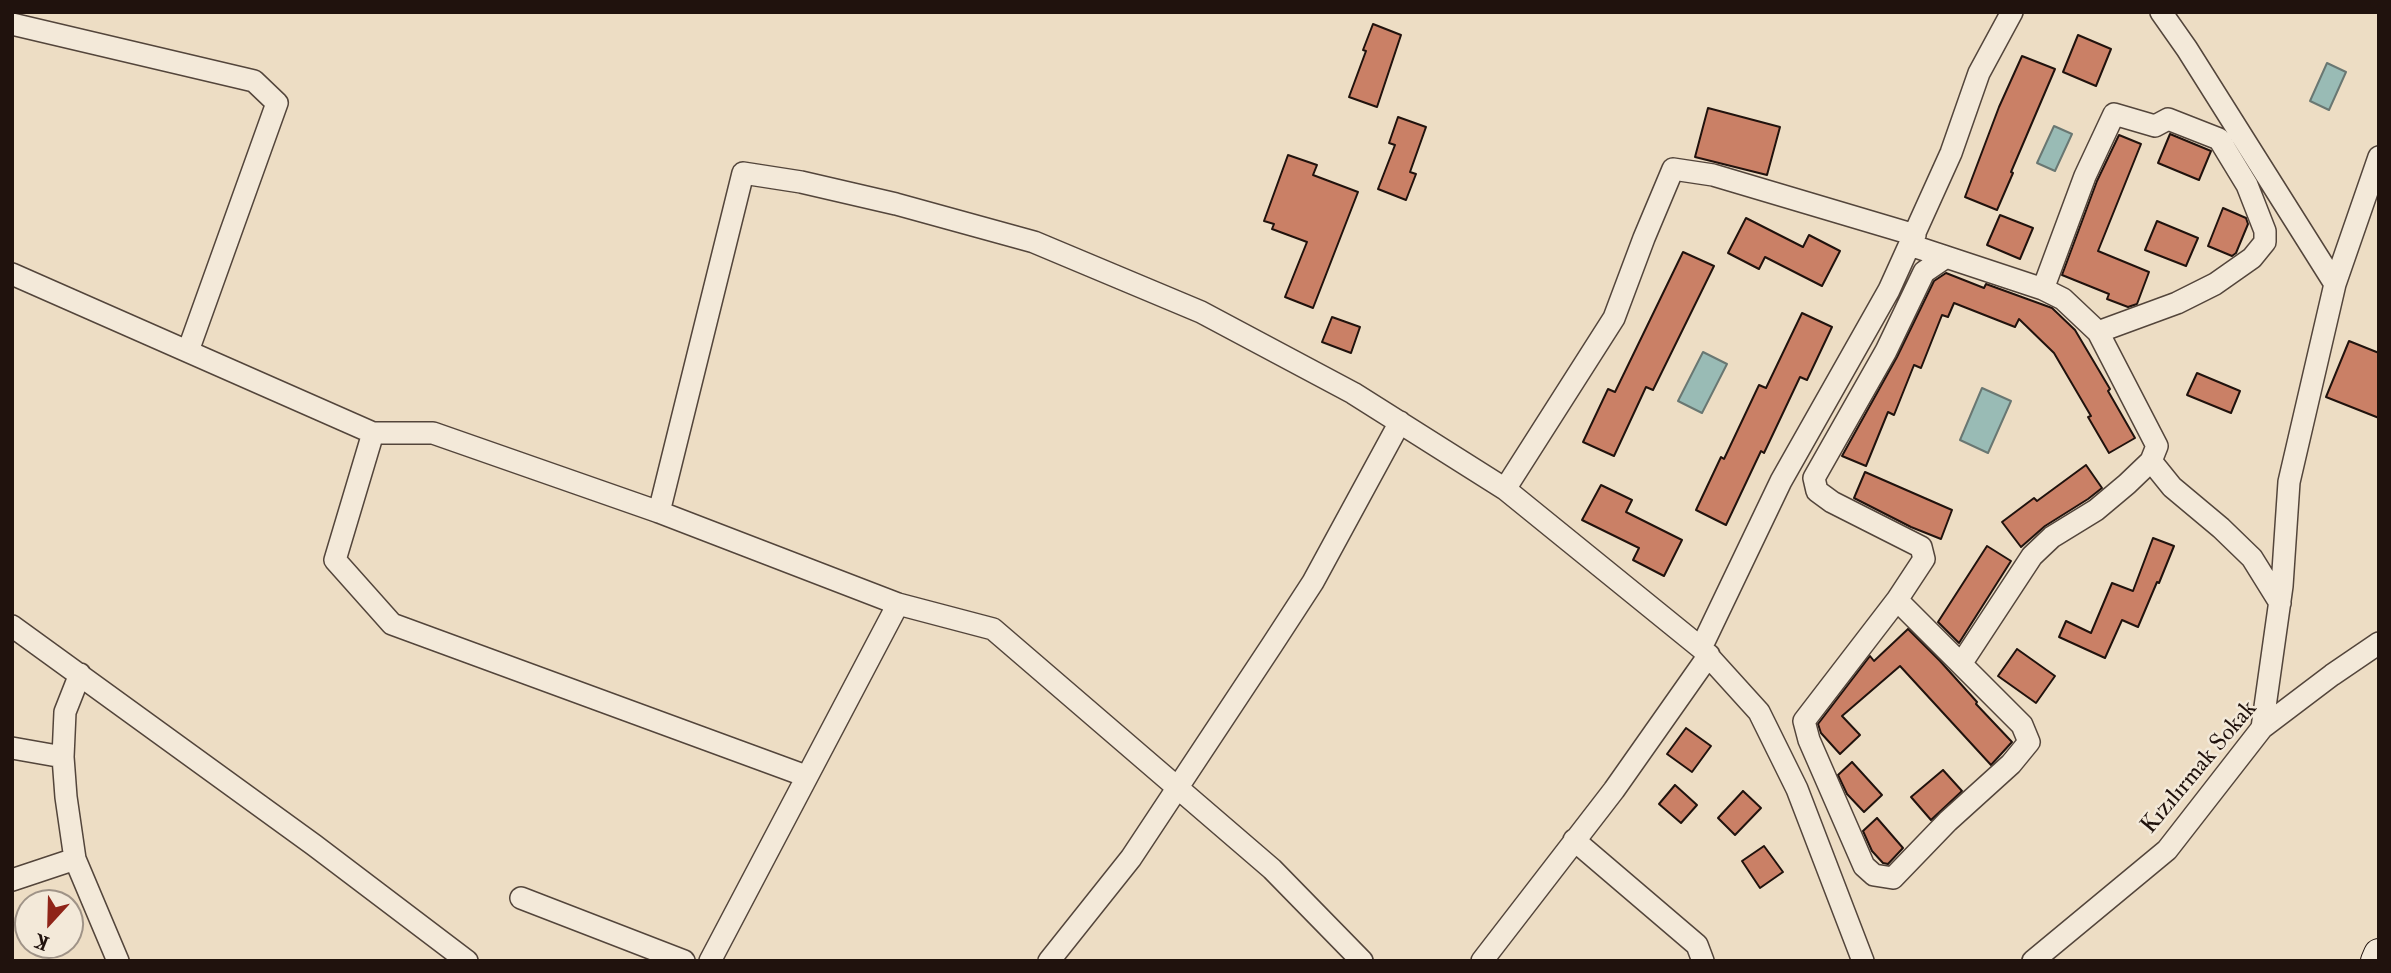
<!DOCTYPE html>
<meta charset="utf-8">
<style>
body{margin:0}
#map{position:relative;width:2391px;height:973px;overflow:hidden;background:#edddc4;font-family:"IM FELL Double Pica",serif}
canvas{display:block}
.frame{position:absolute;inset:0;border:14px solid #20120d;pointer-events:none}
.north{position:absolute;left:14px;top:889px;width:70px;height:70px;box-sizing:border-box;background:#f3e9d9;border:2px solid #9f9387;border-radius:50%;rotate:202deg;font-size:19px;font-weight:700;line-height:28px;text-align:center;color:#20120d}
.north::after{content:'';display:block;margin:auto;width:24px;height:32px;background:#8f2418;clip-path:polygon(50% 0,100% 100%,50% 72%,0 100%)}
</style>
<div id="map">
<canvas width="2391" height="973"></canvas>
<div class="frame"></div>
<div class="north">K</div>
</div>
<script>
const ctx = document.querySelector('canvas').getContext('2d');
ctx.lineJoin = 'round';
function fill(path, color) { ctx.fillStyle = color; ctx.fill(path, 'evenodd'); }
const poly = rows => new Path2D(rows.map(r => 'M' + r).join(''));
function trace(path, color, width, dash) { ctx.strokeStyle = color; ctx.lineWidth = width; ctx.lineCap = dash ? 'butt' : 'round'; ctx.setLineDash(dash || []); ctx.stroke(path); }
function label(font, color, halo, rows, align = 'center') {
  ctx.font = font + ' "IM FELL Double Pica",serif'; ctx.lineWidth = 5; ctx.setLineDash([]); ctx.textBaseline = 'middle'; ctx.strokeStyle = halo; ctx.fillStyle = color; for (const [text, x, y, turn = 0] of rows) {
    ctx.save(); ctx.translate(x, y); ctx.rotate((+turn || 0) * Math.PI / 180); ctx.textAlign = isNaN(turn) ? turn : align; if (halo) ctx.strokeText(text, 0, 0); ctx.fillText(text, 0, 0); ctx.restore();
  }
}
const water = poly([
 [2327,63,2346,72,2329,110,2310,101,2327,63],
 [2054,126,2072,134,2055,171,2037,163,2054,126],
 [1703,352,1727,364,1702,413,1678,401,1703,352],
 [1982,388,2011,401,1988,453,1960,440,1982,388]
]);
const building = poly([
 [1373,24,1401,35,1377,107,1349,97,1366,51,1363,50,1373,24],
 [2078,35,2111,49,2096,86,2063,72,2078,35],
 [2022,56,2055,69,2011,172,2013,173,1997,210,1965,197,1999,107,2022,56],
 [1708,108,1780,127,1767,175,1695,157,1708,108],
 [1398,117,1426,127,1410,172,1416,174,1406,200,1378,189,1395,145,1389,143,1398,117],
 [2170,134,2211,151,2199,180,2158,163,2170,134],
 [2119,135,2141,144,2098,251,2149,272,2137,304,2128,307,2107,299,2109,294,2062,275,2097,181,2119,135],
 [1288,155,1317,165,1313,175,1358,192,1313,308,1285,297,1307,242,1272,229,1274,224,1264,221,1288,155],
 [2223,208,2246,218,2248,224,2236,253,2232,256,2208,246,2223,208],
 [2000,215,2033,228,2020,259,1987,245,2000,215],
 [1746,218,1803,247,1809,235,1840,251,1822,286,1765,257,1759,269,1728,253,1746,218],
 [2157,221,2198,238,2186,266,2145,250,2157,221],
 [1683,252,1714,266,1653,390,1646,387,1614,456,1583,442,1608,389,1615,392,1683,252],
 [1946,273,1984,288,1986,284,2052,308,2075,330,2110,389,2108,391,2135,438,2109,453,2088,417,2091,416,2054,353,2019,319,2015,327,1954,303,1948,317,1942,315,1921,368,1914,365,1894,415,1888,412,1866,466,1842,456,1897,357,1934,281,1946,273],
 [1802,313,1832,327,1807,380,1800,377,1764,453,1761,451,1726,525,1696,510,1721,457,1724,459,1759,385,1766,388,1802,313],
 [1332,317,1360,327,1351,353,1322,342,1332,317],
 [2349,341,2379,353,2379,418,2326,397,2349,341],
 [2197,373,2240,391,2231,413,2187,395,2197,373],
 [2086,465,2102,488,2088,499,2045,526,2021,547,2002,522,2034,498,2037,501,2086,465],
 [1865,472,1952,510,1941,539,1911,527,1854,498,1865,472],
 [1601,485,1632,500,1626,512,1682,540,1664,576,1633,560,1639,548,1582,520,1601,485],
 [2153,538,2174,546,2159,583,2157,582,2138,627,2122,620,2105,658,2059,637,2066,621,2091,633,2112,583,2133,591,2153,538],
 [1987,546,2011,561,1959,643,1938,622,1987,546],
 [1908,629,1940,661,1977,702,1976,704,2012,742,1991,765,1900,666,1842,716,1860,735,1840,754,1821,733,1818,724,1870,656,1874,661,1908,629],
 [2017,649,2055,676,2036,703,1998,676,2017,649],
 [1686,728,1711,746,1692,772,1667,754,1686,728],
 [1852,762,1882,795,1864,812,1847,794,1838,775,1852,762],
 [1943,770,1962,791,1931,820,1911,797,1943,770],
 [1675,785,1697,805,1681,823,1659,804,1675,785],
 [1743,791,1761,808,1735,835,1718,818,1743,791],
 [1877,818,1903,848,1888,864,1883,863,1872,851,1863,831,1877,818],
 [1764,846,1783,872,1760,888,1742,861,1764,846]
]);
const street = poly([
 [2161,12,2187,49,2335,284,2289,482,2282,586,2262,728],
 [12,24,254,81,277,103,188,351],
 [1910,245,2043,289,2063,299,2098,332,2157,446,2151,461,2172,487,2221,528,2252,558,2280,603],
 [12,274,373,433],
 [2335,284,2379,157],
 [2043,289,2085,176,2114,114,2155,126,2168,119,2219,139,2247,185,2265,231,2265,242,2252,258,2215,284,2177,303,2098,332],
 [1505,489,1614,318,1644,238,1673,169,1713,175,1915,235],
 [659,512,743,173,801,182,896,204,1034,242,1201,312,1353,393,1505,489,1701,648,1759,712,1797,789,1863,961],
 [1897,600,1804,721,1809,740,1864,866,1874,875,1893,878,1948,821,2011,764,2029,742,2022,725,1897,600,1924,559,1921,547,1832,502,1817,491,1814,478,1886,351,1924,272,1946,257],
 [12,626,314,845,467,961],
 [1701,648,1781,481,1889,290,1951,153,1979,73,2012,12],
 [1961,664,2032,556,2052,537,2096,510,2127,484,2151,461],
 [80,674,65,712,63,757,66,797,75,859,118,961],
 [12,748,63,757],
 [806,776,392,624,335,560,373,433,433,433,659,512,898,604,993,629,1272,869,1362,961],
 [1574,840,1697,945,1703,961],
 [12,880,75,859],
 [521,898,684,961],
 [710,961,898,604],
 [1049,961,1131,858,1272,645,1313,582,1400,422],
 [1482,961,1614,790,1709,655],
 [2033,961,2167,850,2262,728,2332,675,2379,643]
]);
const secondary = poly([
 [2376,961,2379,954]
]);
const streetNames = [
 ["Kızılırmak Sokak",2200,768,-50]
];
fill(water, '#99bbb5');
trace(water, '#697772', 2);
fill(building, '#ca8066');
trace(building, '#20120d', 2);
trace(street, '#53453b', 24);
trace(secondary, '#20120d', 32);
trace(street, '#f3e9d9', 21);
trace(secondary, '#f3e9d9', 30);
label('24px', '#20120d', '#f3e9d9', streetNames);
</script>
